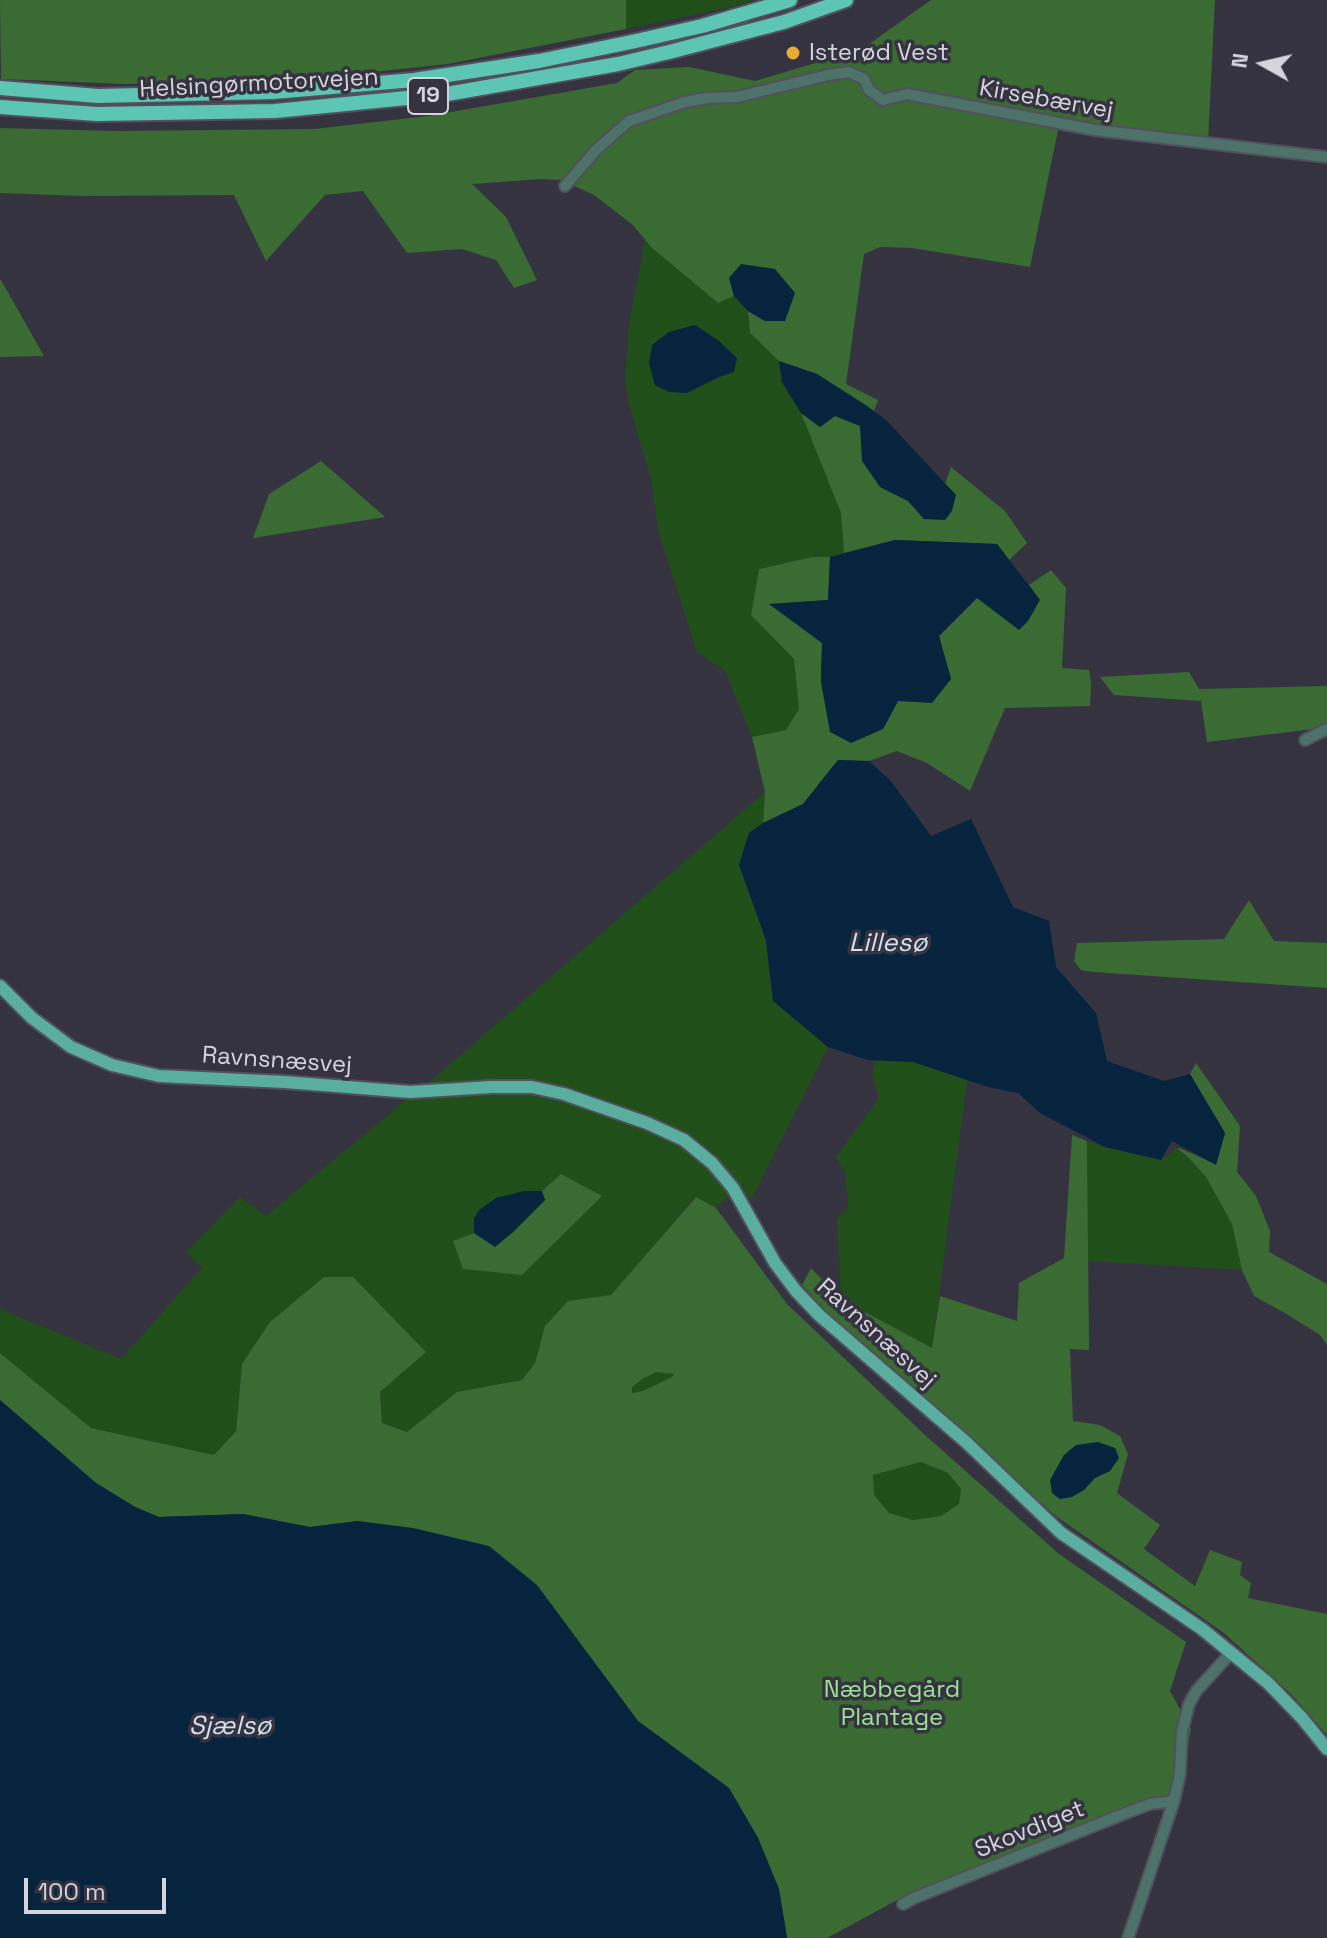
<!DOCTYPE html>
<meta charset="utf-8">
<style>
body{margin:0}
#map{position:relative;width:1327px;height:1938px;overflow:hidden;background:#363341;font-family:"Space Grotesk",sans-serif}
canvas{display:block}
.north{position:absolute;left:1223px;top:24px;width:80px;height:80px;-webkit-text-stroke:6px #363341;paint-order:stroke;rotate:278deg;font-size:22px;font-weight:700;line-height:32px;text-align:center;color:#d5d4dd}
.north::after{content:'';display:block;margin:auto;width:28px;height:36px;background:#d5d4dd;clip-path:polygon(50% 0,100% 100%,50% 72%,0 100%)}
.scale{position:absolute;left:24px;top:1878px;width:142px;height:36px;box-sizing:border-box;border:4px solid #d5d4dd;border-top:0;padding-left:10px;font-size:24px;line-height:28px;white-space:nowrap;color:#d5d4dd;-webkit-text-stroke:6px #363341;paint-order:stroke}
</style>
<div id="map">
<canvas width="1327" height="1938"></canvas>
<div class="north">N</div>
<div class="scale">100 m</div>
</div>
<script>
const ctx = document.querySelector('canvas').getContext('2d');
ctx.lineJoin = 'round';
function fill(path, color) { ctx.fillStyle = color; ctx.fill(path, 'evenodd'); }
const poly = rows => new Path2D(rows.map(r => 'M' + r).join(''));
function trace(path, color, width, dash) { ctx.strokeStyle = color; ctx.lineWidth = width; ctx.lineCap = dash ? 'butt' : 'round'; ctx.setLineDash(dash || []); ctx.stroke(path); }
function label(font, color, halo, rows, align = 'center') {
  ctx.font = font + ' "Space Grotesk",sans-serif'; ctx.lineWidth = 7; ctx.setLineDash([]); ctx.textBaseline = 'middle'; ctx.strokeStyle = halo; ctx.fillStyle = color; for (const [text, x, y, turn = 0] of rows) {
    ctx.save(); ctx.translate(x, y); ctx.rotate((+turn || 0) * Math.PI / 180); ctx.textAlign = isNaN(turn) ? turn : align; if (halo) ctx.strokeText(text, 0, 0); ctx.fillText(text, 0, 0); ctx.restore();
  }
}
const green = poly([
 [626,0,753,0,736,6,626,29],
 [645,240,651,247,718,303,734,296,748,311,750,333,779,361,782,382,801,413,841,513,844,553,830,557,812,557,759,569,751,615,794,659,799,709,786,730,752,737,725,671,697,652,658,530,651,479,628,400,625,377,629,324],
 [765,792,763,823,749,833,739,865,766,940,773,1001,828,1047,751,1200,720,1161,689,1137,568,1090,535,1081,425,1086],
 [876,1060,913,1062,967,1080,932,1349,841,1299,837,1219,848,1208,845,1172,836,1157,879,1098,872,1075],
 [535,1093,565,1098,680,1145,706,1166,732,1193,716,1208,695,1197,611,1296,568,1302,545,1326,535,1363,522,1380,457,1392,407,1432,382,1423,380,1392,242,1364,236,1431,214,1455,91,1428,0,1353,0,1309,121,1359,202,1268,186,1252,240,1197,266,1216,392,1112,407,1098],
 [1087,1141,1105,1147,1161,1160,1177,1148,1189,1158,1206,1177,1232,1224,1242,1270,1088,1261],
 [656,1372,674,1373,672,1377,643,1391,631,1393,632,1387,644,1378],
 [921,1462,948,1473,961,1489,959,1504,941,1516,913,1520,889,1513,874,1495,873,1474]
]);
const forest = poly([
 [0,0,626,0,626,29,448,64,277,82,125,84,1,79],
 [931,0,1215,0,1208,141,1060,120,1030,267,912,248,880,247,864,254,846,384,878,400,874,411,817,374,779,361,750,333,748,311,765,321,729,278,734,296,718,303,651,247,633,225,594,195,561,180,541,179,472,184,506,217,537,280,514,288,496,260,462,249,407,253,363,191,325,195,266,261,234,195,83,196,0,193,0,128,114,131,314,129,428,116,617,83,635,70,689,67,755,81,862,49],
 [0,280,1,280,44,356,0,357],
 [801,413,820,427,835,416,861,426,862,437,880,487,908,501,924,519,956,495,945,484,951,467,1005,511,1027,543,1009,560,997,544,895,540,844,553,841,513],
 [321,461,385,517,253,538,269,494],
 [812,557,830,557,828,600,770,604,822,643,821,682,883,729,898,701,951,679,939,636,978,597,1040,600,1029,585,1051,570,1066,588,1062,668,1089,670,1091,683,1090,706,1005,708,970,791,927,763,897,751,869,761,838,760,803,804,763,823,765,792,752,737,786,730,799,709,794,659,751,615,759,569],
 [1189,672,1199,689,1327,686,1327,723,1322,728,1207,742,1201,701,1114,695,1100,677],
 [1249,900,1274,941,1327,943,1327,988,1094,972,1081,970,1074,961,1077,943,1224,939],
 [1196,1063,1240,1126,1237,1172,1256,1196,1270,1231,1269,1252,1327,1284,1327,1345,1320,1335,1285,1313,1254,1296,1242,1270,1232,1224,1206,1177,1189,1158,1177,1148,1179,1148,1216,1164,1225,1133,1190,1074],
 [1072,1135,1087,1141,1089,1350,1070,1349,1073,1421,1100,1425,1120,1436,1128,1454,1117,1493,1160,1525,1144,1549,1195,1586,1210,1550,1242,1562,1240,1575,1251,1583,1248,1598,1327,1614,1327,1735,1291,1694,1224,1633,1057,1517,829,1315,802,1285,811,1268,841,1299,932,1348,940,1296,1017,1321,1019,1283,1064,1258],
 [1115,1448,1118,1459,1109,1471,1095,1478,1052,1492,1051,1480,1064,1455],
 [561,1174,602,1196,522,1275,463,1269,453,1241,474,1233,495,1246,513,1232,545,1200,542,1191],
 [696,1197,716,1208,787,1304,925,1435,1059,1554,1186,1642,1170,1691,1191,1729,1178,1800,1134,1805,899,1899,827,1938,787,1938,779,1889,758,1838,729,1788,638,1721,596,1665,358,1521,310,1527,243,1514,159,1517,135,1507,96,1483,0,1400,0,1353,91,1428,214,1455,236,1431,242,1364,270,1322,324,1277,353,1277,426,1352,380,1392,382,1423,407,1432,457,1392,522,1380,535,1363,545,1326,568,1301,611,1295],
 [656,1372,674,1374,672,1377,643,1391,632,1393,632,1387,644,1378],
 [921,1462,948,1473,961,1489,959,1504,941,1516,913,1520,889,1513,874,1495,873,1475]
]);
const water = poly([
 [741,264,775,269,795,293,785,321,765,321,748,311,734,296,729,278],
 [695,325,719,341,737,358,734,372,719,377,687,393,669,392,655,385,649,363,652,345,669,332],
 [779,361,817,374,867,406,887,421,956,495,952,511,945,520,924,519,908,501,880,487,862,461,860,426,835,416,820,427,801,413,782,382],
 [895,540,997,544,1040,600,1028,621,1019,630,977,598,939,636,951,679,932,703,898,701,883,729,851,743,830,732,821,682,822,643,769,604,828,600,830,557],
 [838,760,869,761,890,780,931,836,971,819,1013,907,1049,921,1056,967,1096,1013,1107,1061,1164,1081,1190,1074,1225,1133,1216,1165,1172,1141,1161,1160,1105,1147,1040,1113,1018,1093,988,1087,913,1062,868,1060,828,1047,773,1001,766,940,739,865,749,833,763,823,803,804],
 [524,1191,542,1191,545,1200,513,1232,495,1247,474,1233,474,1219,479,1210,496,1198],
 [0,1400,96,1483,135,1507,159,1517,243,1514,310,1527,358,1521,413,1528,489,1546,537,1585,638,1721,729,1788,758,1838,779,1889,787,1938,0,1938],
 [1098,1442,1115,1448,1119,1458,1110,1471,1095,1478,1084,1490,1072,1497,1060,1499,1052,1493,1050,1480,1064,1455,1076,1445]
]);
const minor = poly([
 [565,186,596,150,629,121,685,102,707,98,737,97,828,75,849,72,864,79,869,90,883,100,907,94,1095,130,1327,157],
 [1305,740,1327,729],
 [903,1904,914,1898,1131,1811,1150,1804,1174,1801],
 [1128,1938,1174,1801,1180,1773,1182,1731,1189,1704,1197,1690,1231,1653]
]);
const major = poly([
 [0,986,32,1018,71,1047,112,1065,159,1076,285,1082,410,1092,491,1087,532,1087,564,1094,647,1123,684,1140,712,1163,733,1188,775,1263,796,1291,819,1315,967,1443,1061,1533,1202,1629,1268,1683,1302,1718,1327,1749]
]);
const highway = poly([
 [0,88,98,96,273,92,414,80,539,61,636,41,702,26,790,0],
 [0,107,97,114,275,111,447,94,618,64,669,52,784,22,846,0]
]);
const markers = [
 [793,53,8,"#e6ac36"]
];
const shields = [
 [428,96,40]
];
const shieldNames = [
 ["19",428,96]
];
const poiNames = [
 ["Isterød Vest",809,53]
];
const streetNames = [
 ["Helsingørmotorvejen",259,84,-3],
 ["Kirsebærvej",1046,100,10],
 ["Ravnsnæsvej",277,1061,4],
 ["Ravnsnæsvej",876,1334,42],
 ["Skovdiget",1030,1830,-22]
];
const parkNames = [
 ["Næbbegård",892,1690],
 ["Plantage",892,1718]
];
const waterNames = [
 ["Lillesø",888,944],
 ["Sjælsø",230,1727]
];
fill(green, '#204f1a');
fill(forest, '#3a6b33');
fill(water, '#06243e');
trace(minor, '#53505d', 14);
trace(major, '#53505d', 16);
trace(highway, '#53505d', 18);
trace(minor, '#4c726a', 10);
trace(major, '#5aae9f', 12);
trace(highway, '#5dc5b3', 14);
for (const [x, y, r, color] of markers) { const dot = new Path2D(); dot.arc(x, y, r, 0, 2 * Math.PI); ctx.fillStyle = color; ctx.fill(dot); trace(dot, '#363341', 3); }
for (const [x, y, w] of shields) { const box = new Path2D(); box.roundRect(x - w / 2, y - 18, w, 36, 6); ctx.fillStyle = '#363341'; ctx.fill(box); trace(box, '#d5d4dd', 2); }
label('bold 22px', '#d5d4dd', null, shieldNames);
label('24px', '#d5d4dd', '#363341', poiNames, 'left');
label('24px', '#d5d4dd', '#363341', streetNames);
label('24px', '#9be291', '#363341', parkNames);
label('italic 26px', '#d1dfee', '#363341', waterNames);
</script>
